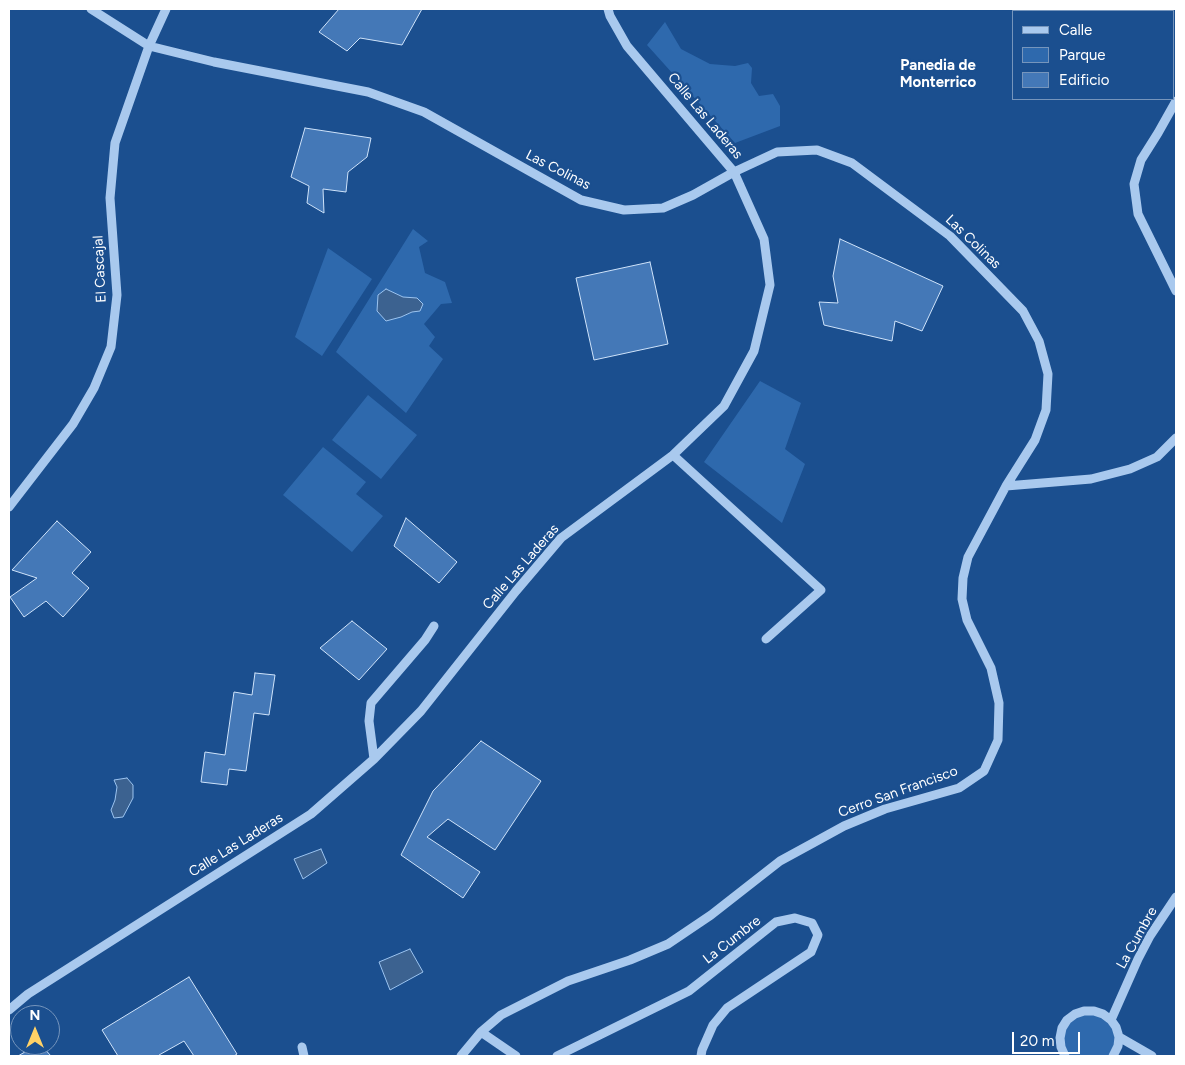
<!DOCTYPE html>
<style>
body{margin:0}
#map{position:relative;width:1185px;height:1065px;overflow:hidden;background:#1b4f8f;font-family:Figtree,sans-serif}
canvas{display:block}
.frame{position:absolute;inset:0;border:10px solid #fff;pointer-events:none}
.legend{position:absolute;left:1012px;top:10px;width:162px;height:90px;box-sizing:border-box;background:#1b4f8f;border:1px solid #7695bc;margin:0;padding:6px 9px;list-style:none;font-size:15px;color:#fff}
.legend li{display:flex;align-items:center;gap:10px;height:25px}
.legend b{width:25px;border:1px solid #7695bc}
.north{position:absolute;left:10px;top:1005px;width:50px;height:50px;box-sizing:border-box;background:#1b4f8f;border:1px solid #7695bc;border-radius:50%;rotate:0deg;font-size:14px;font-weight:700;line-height:20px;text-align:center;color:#fff}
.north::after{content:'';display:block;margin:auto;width:18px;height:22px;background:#ffd166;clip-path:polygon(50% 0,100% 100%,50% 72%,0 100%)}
.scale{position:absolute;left:1012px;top:1032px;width:68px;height:22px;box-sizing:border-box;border:2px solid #fff;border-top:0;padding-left:6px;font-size:15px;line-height:18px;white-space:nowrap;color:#fff;-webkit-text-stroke:4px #1b4f8f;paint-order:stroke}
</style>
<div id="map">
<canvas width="1185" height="1065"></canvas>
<div class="frame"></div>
<ul class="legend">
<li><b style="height:6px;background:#a9c9ee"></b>Calle</li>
<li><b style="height:14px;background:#2e69ad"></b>Parque</li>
<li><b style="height:14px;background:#4478b7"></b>Edificio</li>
</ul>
<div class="north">N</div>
<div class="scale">20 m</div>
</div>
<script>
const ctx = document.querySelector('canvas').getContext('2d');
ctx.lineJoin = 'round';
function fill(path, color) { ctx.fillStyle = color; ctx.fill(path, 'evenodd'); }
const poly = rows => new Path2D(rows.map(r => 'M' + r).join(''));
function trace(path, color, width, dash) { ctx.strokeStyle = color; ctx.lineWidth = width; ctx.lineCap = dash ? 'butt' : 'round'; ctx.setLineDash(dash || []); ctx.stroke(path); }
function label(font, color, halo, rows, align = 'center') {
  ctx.font = font + ' Figtree,sans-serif'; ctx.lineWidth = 4.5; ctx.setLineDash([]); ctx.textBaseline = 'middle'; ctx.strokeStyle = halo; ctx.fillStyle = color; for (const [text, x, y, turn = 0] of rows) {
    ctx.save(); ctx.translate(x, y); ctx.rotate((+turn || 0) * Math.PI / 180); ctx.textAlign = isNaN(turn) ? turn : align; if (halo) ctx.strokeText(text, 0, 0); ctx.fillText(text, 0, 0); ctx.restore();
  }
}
const green = poly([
 [665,22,681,49,710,64,735,66,748,63,752,68,751,83,759,96,773,94,780,106,780,126,735,143,647,45],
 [413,229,428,241,419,247,425,273,445,282,452,303,441,304,424,324,435,337,429,346,443,359,406,413,336,352],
 [386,289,403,297,412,312,401,317],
 [328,248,372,279,322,356,295,337],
 [760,381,801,403,785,449,805,464,782,523,704,462],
 [368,395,417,435,381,479,332,440],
 [323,447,366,482,356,494,383,516,352,552,283,495],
 [1094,1011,1116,1027,1113,1056,1065,1056,1062,1028,1067,1020]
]);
const water = poly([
 [386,289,403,297,417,298,423,304,420,311,412,312,401,317,386,321,377,311,378,295,386,289],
 [127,778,133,785,133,798,123,817,114,818,111,810,115,800,117,787,114,780,127,778],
 [321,849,327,863,303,879,294,859,321,849],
 [410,949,423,972,390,990,379,962,410,949]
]);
const building = poly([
 [339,9,422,9,402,45,360,38,347,51,319,32,339,9],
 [305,128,371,138,367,157,348,172,346,192,323,189,324,213,307,203,309,186,291,177,305,128],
 [840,239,943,286,922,331,895,321,892,341,824,325,819,302,838,303,833,276,840,239],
 [650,262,668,344,594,360,576,278,650,262],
 [406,518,457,562,439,583,394,546,406,518],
 [57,521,91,552,72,573,89,588,63,617,46,601,24,617,10,597,37,578,12,570,57,521],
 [352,621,387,649,359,680,320,648,352,621],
 [255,673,275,675,269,715,254,713,246,771,229,769,227,785,201,782,205,752,225,755,234,692,252,695,255,673],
 [481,741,541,781,495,850,448,819,427,837,480,872,463,898,401,855,433,791,481,741],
 [189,977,237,1054,234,1056,194,1056,184,1041,159,1055,160,1056,118,1056,102,1030,189,977],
 [37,1045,41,1045,51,1056,18,1056,37,1045]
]);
const minor = poly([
 [91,9,149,46,214,62,368,92,424,112,581,200,624,210,663,208,693,195,734,172,777,152,817,150,852,163,950,236,1023,311,1039,341,1048,374,1046,410,1035,440,1006,486,968,557,963,578,962,599,967,620,991,668,999,703,998,740,984,771,959,788,885,809,844,826,813,843,780,861,711,915,668,944,630,960,568,981,501,1015,481,1032,461,1056],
 [1176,101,1158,133,1141,160,1134,184,1138,214,1176,291],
 [673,455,821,590,766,639],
 [1006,486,1091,479,1130,469,1157,457,1176,438],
 [9,507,73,424,94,388,111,347,117,295,110,198,115,143,149,46,166,9],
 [374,759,369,721,371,703,425,640,434,626],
 [9,1010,28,994,311,814,374,759,421,711,516,591,561,538,673,455,724,406,754,351,770,285,764,239,734,172,627,46,610,16,608,9],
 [1111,1020,1138,959,1150,936,1176,897],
 [481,1032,516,1056],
 [1119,1037,1152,1056],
 [302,1047,304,1056],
 [557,1056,689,991,776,922,795,918,812,923,818,935,811,952,727,1008,713,1025,702,1050,701,1056],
 [1065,1056,1061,1047,1060,1038,1062,1028,1067,1020,1075,1014,1084,1011,1094,1011,1103,1014,1111,1020,1116,1027,1119,1037,1118,1046,1113,1056]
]);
const streetNames = [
 ["Calle Las Laderas",705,116,50],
 ["Las Colinas",558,170,27],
 ["Las Colinas",973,242,44],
 ["El Cascajal",100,269,-93],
 ["Calle Las Laderas",521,567,-49],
 ["Cerro San Francisco",898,792,-20],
 ["Calle Las Laderas",236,845,-32],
 ["La Cumbre",1137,938,-61],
 ["La Cumbre",732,940,-38]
];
const neighbourhoodNames = [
 ["Panedia de",938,66],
 ["Monterrico",938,83]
];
fill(green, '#2e69ad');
fill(water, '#3c6290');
trace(water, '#9cc4f0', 1);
fill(building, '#4478b7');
trace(building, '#cfe3fa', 1);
trace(minor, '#a9c9ee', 9);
label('14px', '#fff', '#1b4f8f', streetNames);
label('bold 15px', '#fff', '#1b4f8f', neighbourhoodNames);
</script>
